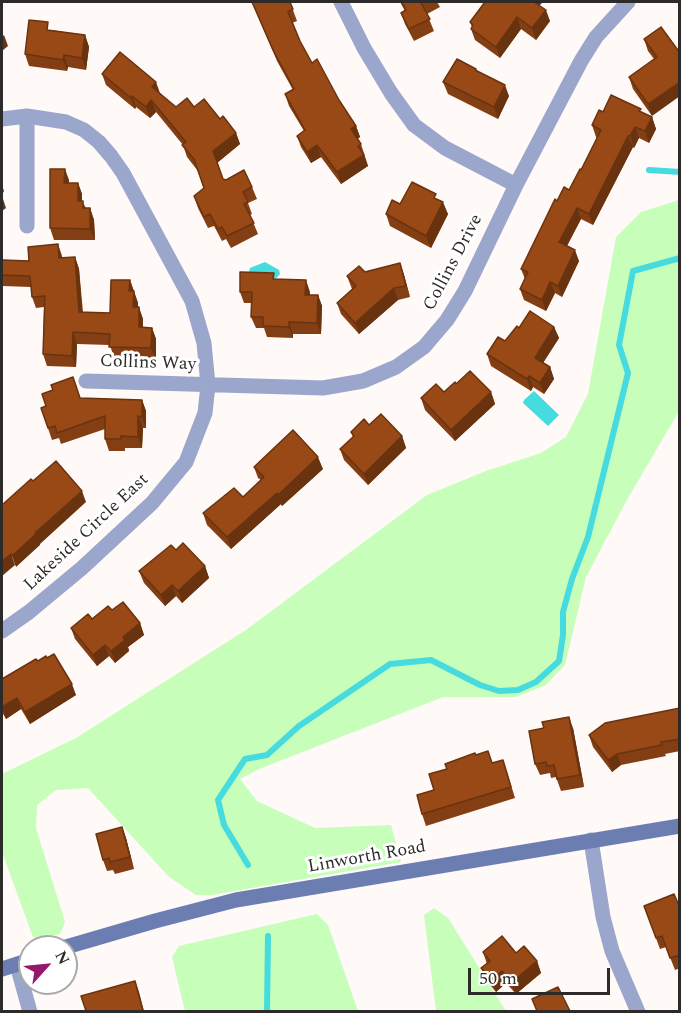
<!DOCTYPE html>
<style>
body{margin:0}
#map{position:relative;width:681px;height:1013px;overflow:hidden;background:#fff9f7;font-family:Spectral,serif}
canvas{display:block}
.frame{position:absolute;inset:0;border:3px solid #2c2b2a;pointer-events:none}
.north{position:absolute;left:18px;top:935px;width:60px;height:60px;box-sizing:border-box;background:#fff;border:2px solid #abaaaa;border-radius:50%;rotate:63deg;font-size:16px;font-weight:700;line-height:24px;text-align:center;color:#2c2b2a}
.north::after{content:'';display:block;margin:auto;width:21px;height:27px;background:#97176f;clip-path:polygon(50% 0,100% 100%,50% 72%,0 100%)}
.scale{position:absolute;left:468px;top:968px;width:142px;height:27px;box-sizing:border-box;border:3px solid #2c2b2a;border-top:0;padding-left:8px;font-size:18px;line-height:21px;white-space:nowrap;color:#2c2b2a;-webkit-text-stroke:4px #fff;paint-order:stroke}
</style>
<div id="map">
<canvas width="681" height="1013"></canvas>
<div class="frame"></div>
<div class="north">N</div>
<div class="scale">50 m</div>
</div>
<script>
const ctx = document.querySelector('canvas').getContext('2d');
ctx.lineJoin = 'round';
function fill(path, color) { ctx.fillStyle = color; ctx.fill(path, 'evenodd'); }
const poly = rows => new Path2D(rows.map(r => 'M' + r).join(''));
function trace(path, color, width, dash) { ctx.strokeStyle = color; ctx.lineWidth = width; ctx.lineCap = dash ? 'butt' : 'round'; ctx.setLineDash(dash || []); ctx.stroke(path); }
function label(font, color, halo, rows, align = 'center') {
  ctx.font = font + ' Spectral,serif'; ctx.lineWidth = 6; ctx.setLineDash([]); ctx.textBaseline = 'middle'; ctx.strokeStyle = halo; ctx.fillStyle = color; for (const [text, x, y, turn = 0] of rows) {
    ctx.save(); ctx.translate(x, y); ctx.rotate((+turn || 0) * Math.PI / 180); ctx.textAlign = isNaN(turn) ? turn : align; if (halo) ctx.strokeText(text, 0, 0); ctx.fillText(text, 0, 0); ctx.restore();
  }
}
const green = poly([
 [679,200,679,411,628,498,586,577,565,665,546,685,516,697,443,697,259,769,240,779,257,801,315,828,391,825,401,862,212,895,196,895,169,877,88,788,56,790,37,805,36,828,65,922,60,934,41,939,33,937,2,852,2,774,76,738,246,630,427,495,486,471,541,453,566,437,588,394,616,237,641,212],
 [434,908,448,918,506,1011,436,1011,424,915],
 [317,914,328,925,358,1011,185,1011,172,957,179,946]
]);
const water = poly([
 [265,262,279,270,280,274,274,281,248,276,250,268],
 [534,391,559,415,548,426,523,403,524,400]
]);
const stream = poly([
 [649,170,680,172],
 [248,865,224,825,218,800,245,759,267,755,299,726,390,664,431,660,480,685,499,691,518,690,536,682,559,661,563,635,563,612,572,579,588,537,628,373,619,345,633,271,680,258],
 [267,1012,268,936]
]);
const street = poly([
 [341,2,364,48,391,93,414,125,445,148,516,185],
 [27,116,27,226],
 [2,119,27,116,66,122,84,130,99,142,111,156,123,173,192,301,204,343,208,385,205,413,186,462,152,503,82,568,29,612,2,631],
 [86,381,323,388,363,381,396,367,424,347,447,320,465,291,516,185,581,61,596,37,628,2],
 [591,840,603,917,612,951,638,1012],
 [17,965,30,1012]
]);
const secondary = poly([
 [66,947,155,921,236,900,680,826],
 [2,969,30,960]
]);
const wall = poly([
 [252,2,290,2,297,21,292,23,300,41,312,63,339,100,356,126,360,137,357,139,361,144,368,166,341,184,321,157,311,163,301,147,297,136,304,131,289,106,285,94,293,90,277,61],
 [400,2,437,2,440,7,427,14,434,31,414,41,405,24,401,13,405,11],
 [539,5,550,21,536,40,521,29,500,58,475,40,471,29,472,27,470,22],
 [661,27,652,116,633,89,629,77,654,59,648,51,644,39],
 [51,30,85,35,89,47,86,70,68,67,67,71,29,66,25,54],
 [476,69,477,71,509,96,498,119,448,94,443,82],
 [102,74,160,93,176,107,194,107,220,119,236,133,240,144,217,163,223,179,252,187,257,199,248,203,252,214,250,215,258,234,231,248,226,239,222,241,214,226,208,228,198,208,194,196,204,189,198,171,187,157,183,145,156,112,150,118,136,107,135,109,106,85],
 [603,112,642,113,652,117,656,129,649,143,639,138,634,148,633,147,593,225,581,219,567,246,579,261,562,297,555,293,546,311,524,300,520,289,525,279,521,269,557,201,569,190,581,170,597,138,596,137,592,125],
 [69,180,69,183,78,183,82,194,82,201,86,208,90,208,94,220,95,240,54,240,50,228],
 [438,200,448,214,431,248,390,226,386,214,400,204],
 [62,256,62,258,75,257,79,269,83,312,110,313,130,280,138,303,138,307,143,319,143,327,152,328,156,339,156,360,114,358,110,345,77,344,76,367,47,366,43,354,44,307,36,308,32,297,31,287,2,286,2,260,29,261],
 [400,263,404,275,410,297,398,300,359,334,341,314,337,303,352,289,347,276],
 [276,279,310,292,310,295,318,295,322,306,321,334,293,334,293,338,267,337,264,328,256,328,251,317,252,303,244,303,240,292],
 [554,327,559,338,543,363,550,367,554,379,544,394,533,387,531,391,491,366,487,354,505,341,519,328],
 [456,384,491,392,495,404,455,441,425,410,421,398,444,392],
 [80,398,142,400,146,411,146,428,143,428,142,448,125,448,125,451,109,451,105,439,105,429,61,444,59,438,52,440,41,408],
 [351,432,402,436,406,448,368,485,344,460,340,449,353,437],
 [254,467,323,469,282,506,281,504,231,549,207,525,203,513,243,497,261,480,258,478],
 [176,550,205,566,209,578,182,603,176,596,165,606,144,583,139,571],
 [112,610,140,623,144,635,128,647,129,651,115,663,109,656,97,666,75,639,71,628],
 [38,661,76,695,30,724,21,709,6,719,2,712,2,679],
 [680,708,680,751,665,754,666,756,621,765,612,772,593,747,589,735],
 [573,728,584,787,561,791,556,777,551,778,550,773,540,775,535,764],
 [476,755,507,772,515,798,426,826,422,814,434,790,447,769],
 [122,827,126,838,134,869,115,874,113,870,107,871,103,860],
 [644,906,680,908,680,968,675,970,666,947,660,949],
 [483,952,516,953,537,961,541,973,516,994,506,983,496,992,486,980,481,968,487,964]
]);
const shadedWall = poly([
 [531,2,543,2,535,10],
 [546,10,550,21,536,40,532,28],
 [517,17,521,29,500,58,496,47],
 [4,35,8,46,2,51,2,37],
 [85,35,89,47,86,70,82,58],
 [64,55,68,67,67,71,63,60],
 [156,82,160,93,152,87],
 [680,82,680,96,652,116,648,104],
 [505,85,509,96,498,119,494,107],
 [132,96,136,107,135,109,131,98],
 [151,100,156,112,150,118,146,107],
 [652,117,656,129,649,143,645,131],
 [356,126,360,137,355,141,351,129],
 [635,127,639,138,634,148,630,136],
 [236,133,240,144,217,163,213,151],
 [628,136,633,147,593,225,589,214],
 [317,145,321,157,311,163,307,152],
 [364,155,368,166,341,184,337,172],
 [65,169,69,180,69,194,64,183],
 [78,183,82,194,82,212,78,201],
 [2,185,4,191,2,195],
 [2,196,6,208,2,211],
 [443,202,448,214,431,248,426,236],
 [90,208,94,220,95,240,90,229],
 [577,208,581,219,563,253,559,242],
 [58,244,62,256,63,270,59,258],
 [575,250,579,261,562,297,558,286],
 [75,257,79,269,83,323,79,312],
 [400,263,404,275,410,297,406,286],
 [130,280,138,303,138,318,129,291],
 [306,280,310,292,309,306,305,295],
 [550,282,555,293,546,311,542,300],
 [394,288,398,300,359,334,355,323],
 [318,295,322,306,321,334,317,323],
 [139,307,143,319,143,339,139,327],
 [289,322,293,334,293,338,289,327],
 [554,327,559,338,539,369,535,358],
 [152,328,156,339,156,360,151,348],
 [73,332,77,344,76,367,72,356],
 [550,367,554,379,544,394,540,383],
 [529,376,533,387,531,391,527,379],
 [491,392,495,404,455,441,451,430],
 [142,400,146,411,146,428,142,417],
 [138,416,143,428,142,448,138,437],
 [402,436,406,448,368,485,364,474],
 [318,457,323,469,282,506,278,495],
 [82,491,86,502,40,544,40,545,16,567,12,556,35,533],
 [277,493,281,504,231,549,227,537],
 [11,554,15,565,2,576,2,561],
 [205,566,209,578,182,603,178,591],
 [172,585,176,596,165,606,161,595],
 [140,623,144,635,128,647,129,651,115,663,111,651,123,637],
 [105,645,109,656,97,666,93,655],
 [72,684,76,695,30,724,25,712],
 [17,698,21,709,6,719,2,707],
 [569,717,573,728,584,787,580,775],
 [617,754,621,765,612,772,608,760],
 [122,827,126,838,134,869,130,857],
 [537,961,541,973,516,994,511,983],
 [502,971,506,983,496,992,492,980],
 [135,981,139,992,144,1011,143,1011]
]);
const building = poly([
 [252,2,290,2,293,9,288,12,300,41,312,63,317,59,339,100,356,126,351,129,361,144,358,146,364,155,337,172,317,145,307,152,297,136,305,130,285,94,294,89,273,50,252,2],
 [402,2,424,2,421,3,430,19,409,29,401,13,406,10,402,2],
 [485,2,534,2,546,10,532,28,517,17,496,47,471,29,473,25,470,22,485,2],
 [29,20,48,22,47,30,85,35,82,58,64,55,63,60,25,54,29,20],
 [661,27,680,53,680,82,648,104,629,77,657,57,644,39,661,27],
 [120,52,156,82,152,87,176,107,187,98,194,107,204,99,220,119,223,116,236,133,213,151,223,179,226,180,244,170,252,187,243,192,248,202,244,204,254,223,227,236,222,227,218,229,210,214,204,217,194,196,204,188,194,159,182,145,186,142,151,100,146,107,132,96,131,98,102,74,120,52],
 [457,59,476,69,475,70,505,85,494,107,443,82,457,59],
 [611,95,641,109,639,111,652,117,645,131,635,127,630,136,628,136,589,214,577,208,559,242,575,250,558,286,550,282,542,300,520,289,528,272,521,269,555,199,557,201,564,187,569,190,580,169,581,170,601,130,592,125,599,110,603,112,611,95],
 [50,169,65,169,64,183,78,183,78,201,83,201,83,208,90,208,90,229,50,228,50,169],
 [412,182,436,194,434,198,443,202,426,236,386,214,392,200,400,204,412,182],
 [58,244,59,258,75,257,79,312,110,313,111,280,130,280,129,291,134,291,133,307,139,307,139,327,152,328,151,348,109,347,110,334,73,332,72,356,43,354,45,296,32,297,30,276,2,275,2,260,29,261,28,247,58,244],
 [400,263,406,286,394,288,355,323,337,303,356,286,347,276,359,266,365,272,400,263],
 [240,272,274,273,273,279,306,280,305,295,318,295,317,323,289,322,289,327,263,326,263,317,251,317,252,292,240,292,240,272],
 [530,311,554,327,535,358,550,367,540,383,529,376,527,379,487,354,498,337,505,341,517,326,519,328,530,311],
 [470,371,491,392,451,430,421,398,436,384,444,392,455,382,456,384,470,371],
 [73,377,80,398,142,400,142,417,138,416,138,437,121,436,121,439,105,439,105,416,57,433,55,426,48,428,41,408,46,406,42,394,53,390,51,385,73,377],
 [381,414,402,436,364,474,340,449,354,436,351,432,364,419,369,425,381,414],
 [293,430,318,457,278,495,277,493,227,537,203,513,234,488,243,497,264,477,254,467,293,430],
 [56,461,82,491,35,533,36,534,12,556,11,554,2,561,2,505,31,479,33,481,56,461],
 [183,543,205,566,178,591,172,585,161,595,139,571,171,545,176,550,183,543],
 [123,602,140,623,123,637,125,640,111,651,105,645,93,655,71,628,88,614,92,619,108,606,112,610,123,602],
 [54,654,72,684,25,712,17,698,2,707,2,679,36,659,38,661,46,656,47,658,54,654],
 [680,708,680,739,661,742,662,745,617,754,608,760,589,735,605,723,680,708],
 [569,717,580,775,557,779,554,765,547,766,546,762,535,764,529,731,544,728,542,722,569,717],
 [488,751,492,763,503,760,511,787,422,814,417,795,434,790,429,774,447,769,445,764,475,753,476,755,488,751],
 [122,827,130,857,110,862,109,858,103,860,96,834,122,827],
 [674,894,680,908,680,955,670,958,662,936,656,938,644,906,674,894],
 [502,936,516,953,524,946,537,961,511,983,502,971,492,980,481,968,490,961,483,952,502,936],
 [135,981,143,1011,86,1011,81,996,135,981],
 [558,987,570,1011,537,1011,532,999,558,987]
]);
const streetNames = [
 ["Collins Drive",454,263,-62],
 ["Collins Way",148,364,2],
 ["Lakeside Circle East",87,533,-43],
 ["Linworth Road",367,858,-10]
];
fill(green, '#c6feba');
fill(water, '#46dbde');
trace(stream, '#46dbde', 6);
trace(street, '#9aa6cb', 15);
trace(secondary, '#6c7db2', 15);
fill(wall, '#833f13');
fill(shadedWall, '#6a330f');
fill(building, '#984916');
trace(building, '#6a330f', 1.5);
label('18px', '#2c2b2a', '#fff', streetNames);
</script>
